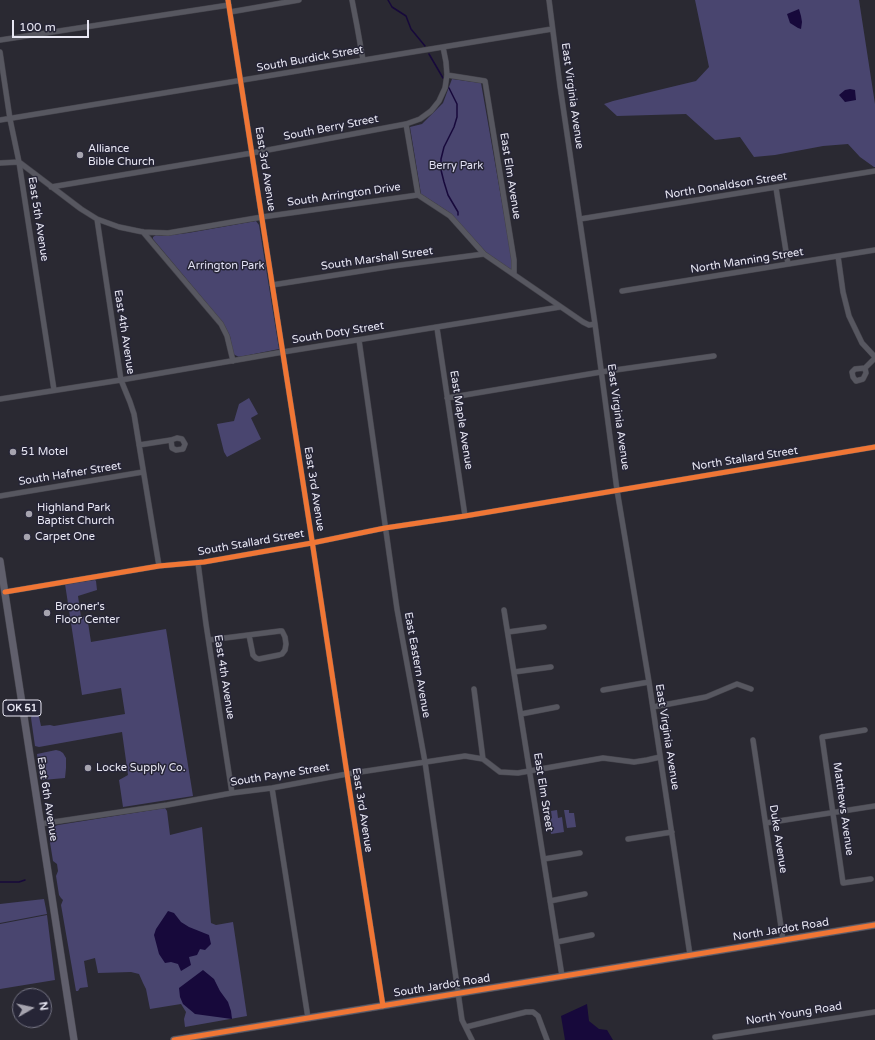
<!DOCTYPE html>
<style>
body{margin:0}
#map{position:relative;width:875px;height:1040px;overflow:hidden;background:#2a2932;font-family:"Varela Round",sans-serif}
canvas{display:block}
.north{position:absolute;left:12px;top:988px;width:40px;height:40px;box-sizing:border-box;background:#262536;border:1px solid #747382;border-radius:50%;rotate:81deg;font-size:11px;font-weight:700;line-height:16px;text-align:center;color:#e8e7f3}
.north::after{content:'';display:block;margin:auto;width:14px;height:18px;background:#a6a4af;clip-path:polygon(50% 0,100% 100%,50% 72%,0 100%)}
.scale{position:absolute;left:12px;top:20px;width:77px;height:18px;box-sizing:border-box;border:2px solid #e8e7f3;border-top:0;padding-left:5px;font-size:12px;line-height:14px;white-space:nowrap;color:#e8e7f3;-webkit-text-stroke:3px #262536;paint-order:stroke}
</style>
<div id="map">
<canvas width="875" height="1040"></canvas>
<div class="north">N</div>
<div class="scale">100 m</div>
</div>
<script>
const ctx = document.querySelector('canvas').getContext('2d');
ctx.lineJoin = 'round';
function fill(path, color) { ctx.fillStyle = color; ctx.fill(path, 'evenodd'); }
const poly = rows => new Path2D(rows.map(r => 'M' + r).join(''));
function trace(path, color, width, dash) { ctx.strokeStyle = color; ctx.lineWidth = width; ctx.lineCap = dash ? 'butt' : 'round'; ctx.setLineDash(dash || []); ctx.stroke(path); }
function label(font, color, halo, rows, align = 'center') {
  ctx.font = font + ' "Varela Round",sans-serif'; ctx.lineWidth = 3; ctx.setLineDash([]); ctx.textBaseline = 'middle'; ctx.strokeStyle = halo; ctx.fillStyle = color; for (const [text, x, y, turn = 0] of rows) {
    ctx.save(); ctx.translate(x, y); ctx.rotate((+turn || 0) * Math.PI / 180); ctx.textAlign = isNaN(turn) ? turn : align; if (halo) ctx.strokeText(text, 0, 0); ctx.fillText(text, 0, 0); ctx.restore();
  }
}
const green = poly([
 [695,0,859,0,875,104,875,167,874,167,860,157,848,144,823,146,775,155,754,157,740,137,715,140,686,114,617,116,604,104,613,101,696,81,709,67],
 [452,79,481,83,512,260,511,272,486,252,450,213,421,194,410,127,422,124,443,103],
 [256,221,259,225,279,349,239,357,233,354,230,336,223,323,153,239,153,237,156,235,162,236,188,233],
 [249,398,258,414,251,418,261,439,227,457,224,452,217,424,234,421,239,404],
 [95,580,96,581,97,590,78,596,81,617,87,616,91,642,166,629,193,796,123,807,119,780,128,775,122,732,39,747,35,746,31,718,32,714,33,712,38,712,41,726,50,725,54,726,125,714,121,688,82,695,65,584],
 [56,750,60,751,63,753,66,758,66,768,65,778,43,780,40,780,37,754],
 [165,808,167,811,170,835,202,827,211,923,216,925,233,922,247,1016,185,1027,184,1019,186,1012,181,1004,150,1009,146,989,143,983,139,974,131,972,98,973,95,958,84,961,88,987,80,988,78,991,76,991,61,905,63,900,61,898,59,895,56,876,58,871,57,864,53,861,48,830,52,827,58,825],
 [557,810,558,818,562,817,564,832,551,834,549,819,552,818,551,811],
 [564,810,569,810,569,813,574,813,576,827,567,828],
 [44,899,47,914,0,923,0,904],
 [47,915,55,980,0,989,0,924]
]);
const water = poly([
 [799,9,801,16,802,22,801,29,798,28,790,23,787,14],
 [850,89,855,90,856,100,845,102,839,95,845,90],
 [168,911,174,913,181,922,189,927,209,935,211,944,205,950,200,949,197,955,189,957,191,965,181,971,178,964,171,962,165,963,159,954,154,935,156,929],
 [203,970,214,979,220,991,228,1002,231,1011,232,1019,195,1014,183,1004,180,997,179,988],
 [587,1004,589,1021,599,1029,607,1030,613,1040,565,1040,561,1016]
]);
const stream = poly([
 [388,0,392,7,406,16,411,29,425,46],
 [429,54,443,78],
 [449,88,457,104,457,117,454,127,444,147,441,159,441,170,444,182,448,195,458,212,458,215],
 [0,882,19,882,25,880]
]);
const minor = poly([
 [228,0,311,534,347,774,383,1006],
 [352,0,357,26,363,60],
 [549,0,560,86,595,324,617,490,649,682,690,955],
 [230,12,299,0],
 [0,40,229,5],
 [0,52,10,119,19,162,54,390],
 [447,75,485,81,514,260,514,274],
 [0,120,552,29],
 [406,124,418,195],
 [0,163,19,162,81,209,97,219,119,227,143,232,168,233,262,217,418,195,450,216,484,254,583,322,589,325,595,324],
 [51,187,252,153,406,124,420,119,431,111,439,101,445,88,447,75,446,62,443,47],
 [776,188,788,264],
 [97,219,121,380,130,402,134,414,159,566],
 [580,219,875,171],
 [143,232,221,324,227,336,233,361],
 [838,256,843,292,849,316,862,343,875,357],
 [272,285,393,266,484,254],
 [622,291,875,250],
 [437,328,465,516],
 [359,340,397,609,425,762,462,1020,472,1040],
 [865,368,866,373,863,379,856,381,853,377,852,372,855,369,865,368,875,358],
 [447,398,601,372,714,356],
 [0,399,121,380,283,352,560,307],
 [177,438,182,439,185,444,183,449,176,450,172,448,171,440,177,438],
 [139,445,171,440],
 [0,496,143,472],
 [198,563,206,624,232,793],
 [5,592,159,566,204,562,312,543,385,528,465,516,875,447],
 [504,610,562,976],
 [508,632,544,627],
 [209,640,280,631,282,631,285,637,286,644,285,650,282,654,279,655,259,659,256,658,253,655,249,635],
 [514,672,551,667],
 [474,689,483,759],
 [603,690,649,682],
 [653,707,706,697,737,684,751,689],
 [521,714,557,707],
 [865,730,822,737,843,883,871,879],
 [753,740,783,940],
 [272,788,308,1018],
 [766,823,875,806],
 [40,824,167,805,232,793,272,788,347,774,465,756,483,759,500,772,518,773,603,758,634,762,647,760,660,757],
 [628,839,672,832],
 [544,859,580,853],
 [550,901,585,894],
 [557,942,592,935],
 [466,1027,526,1012,533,1012,538,1016,547,1040],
 [715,1037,875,1012]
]);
const major = poly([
 [0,561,74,1040],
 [174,1040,875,925]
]);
const cycleway = poly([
 [228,0,311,534,347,774,383,1006],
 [5,592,159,566,204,562,312,543,385,528,465,516,875,447],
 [174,1040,875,925]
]);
const markers = [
 [80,155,4,"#a6a4af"],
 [13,452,4,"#a6a4af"],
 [29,514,4,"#a6a4af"],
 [27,537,4,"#a6a4af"],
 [47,613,4,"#a6a4af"],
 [88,768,4,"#a6a4af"]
];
const shields = [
 [22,708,38]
];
const shieldNames = [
 ["OK 51",22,708]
];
const streetNames = [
 ["South Burdick Street",310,59,-10],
 ["East Virginia Avenue",572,96,82],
 ["South Berry Street",331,128,-11],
 ["East 3rd Avenue",265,169,81],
 ["East Elm Avenue",510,176,81],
 ["North Donaldson Street",726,186,-9],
 ["South Arrington Drive",344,195,-8],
 ["East 5th Avenue",38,219,81],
 ["South Marshall Street",377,259,-8],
 ["North Manning Street",747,261,-9],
 ["East 4th Avenue",124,332,81],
 ["South Doty Street",338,333,-9],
 ["East Virginia Avenue",618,417,82],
 ["East Maple Avenue",461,420,81],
 ["North Stallard Street",745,459,-9],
 ["South Hafner Street",70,474,-9],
 ["East 3rd Avenue",314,489,81],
 ["South Stallard Street",251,543,-10],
 ["East Eastern Avenue",417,665,80],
 ["East 4th Avenue",224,677,81],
 ["East Virginia Avenue",667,737,81],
 ["South Payne Street",280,775,-9],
 ["East Elm Street",543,792,81],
 ["East 6th Avenue",47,799,81],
 ["Matthews Avenue",843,809,82],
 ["East 3rd Avenue",362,810,81],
 ["Duke Avenue",778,839,81],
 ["North Jardot Road",781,930,-9],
 ["South Jardot Road",442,986,-9],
 ["North Young Road",794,1014,-9]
];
const poiNames = [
 ["Alliance",88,149],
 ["Bible Church",88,162],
 ["51 Motel",21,452],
 ["Highland Park",37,508],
 ["Baptist Church",37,521],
 ["Carpet One",35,537],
 ["Brooner's",55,607],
 ["Floor Center",55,620],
 ["Locke Supply Co.",96,768]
];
const parkNames = [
 ["Berry Park",456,166],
 ["Arrington Park",226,266]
];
fill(green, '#49456f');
fill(water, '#17093b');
trace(stream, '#17093b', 1.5);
trace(minor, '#45444c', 6);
trace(major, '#45444c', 8);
trace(minor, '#575760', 5);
trace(major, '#605f6c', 7);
trace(cycleway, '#f07635', 5);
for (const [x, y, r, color] of markers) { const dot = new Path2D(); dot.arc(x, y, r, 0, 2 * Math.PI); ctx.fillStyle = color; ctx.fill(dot); trace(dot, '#262536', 1.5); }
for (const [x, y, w] of shields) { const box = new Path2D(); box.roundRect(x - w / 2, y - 8, w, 16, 3); ctx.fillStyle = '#262536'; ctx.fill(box); trace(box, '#e8e7f3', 1); }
label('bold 10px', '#e8e7f3', null, shieldNames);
label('11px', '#e8e7f3', '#262536', streetNames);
label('11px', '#e8e7f3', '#262536', poiNames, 'left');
label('11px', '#e1e0f3', '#262536', parkNames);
</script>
